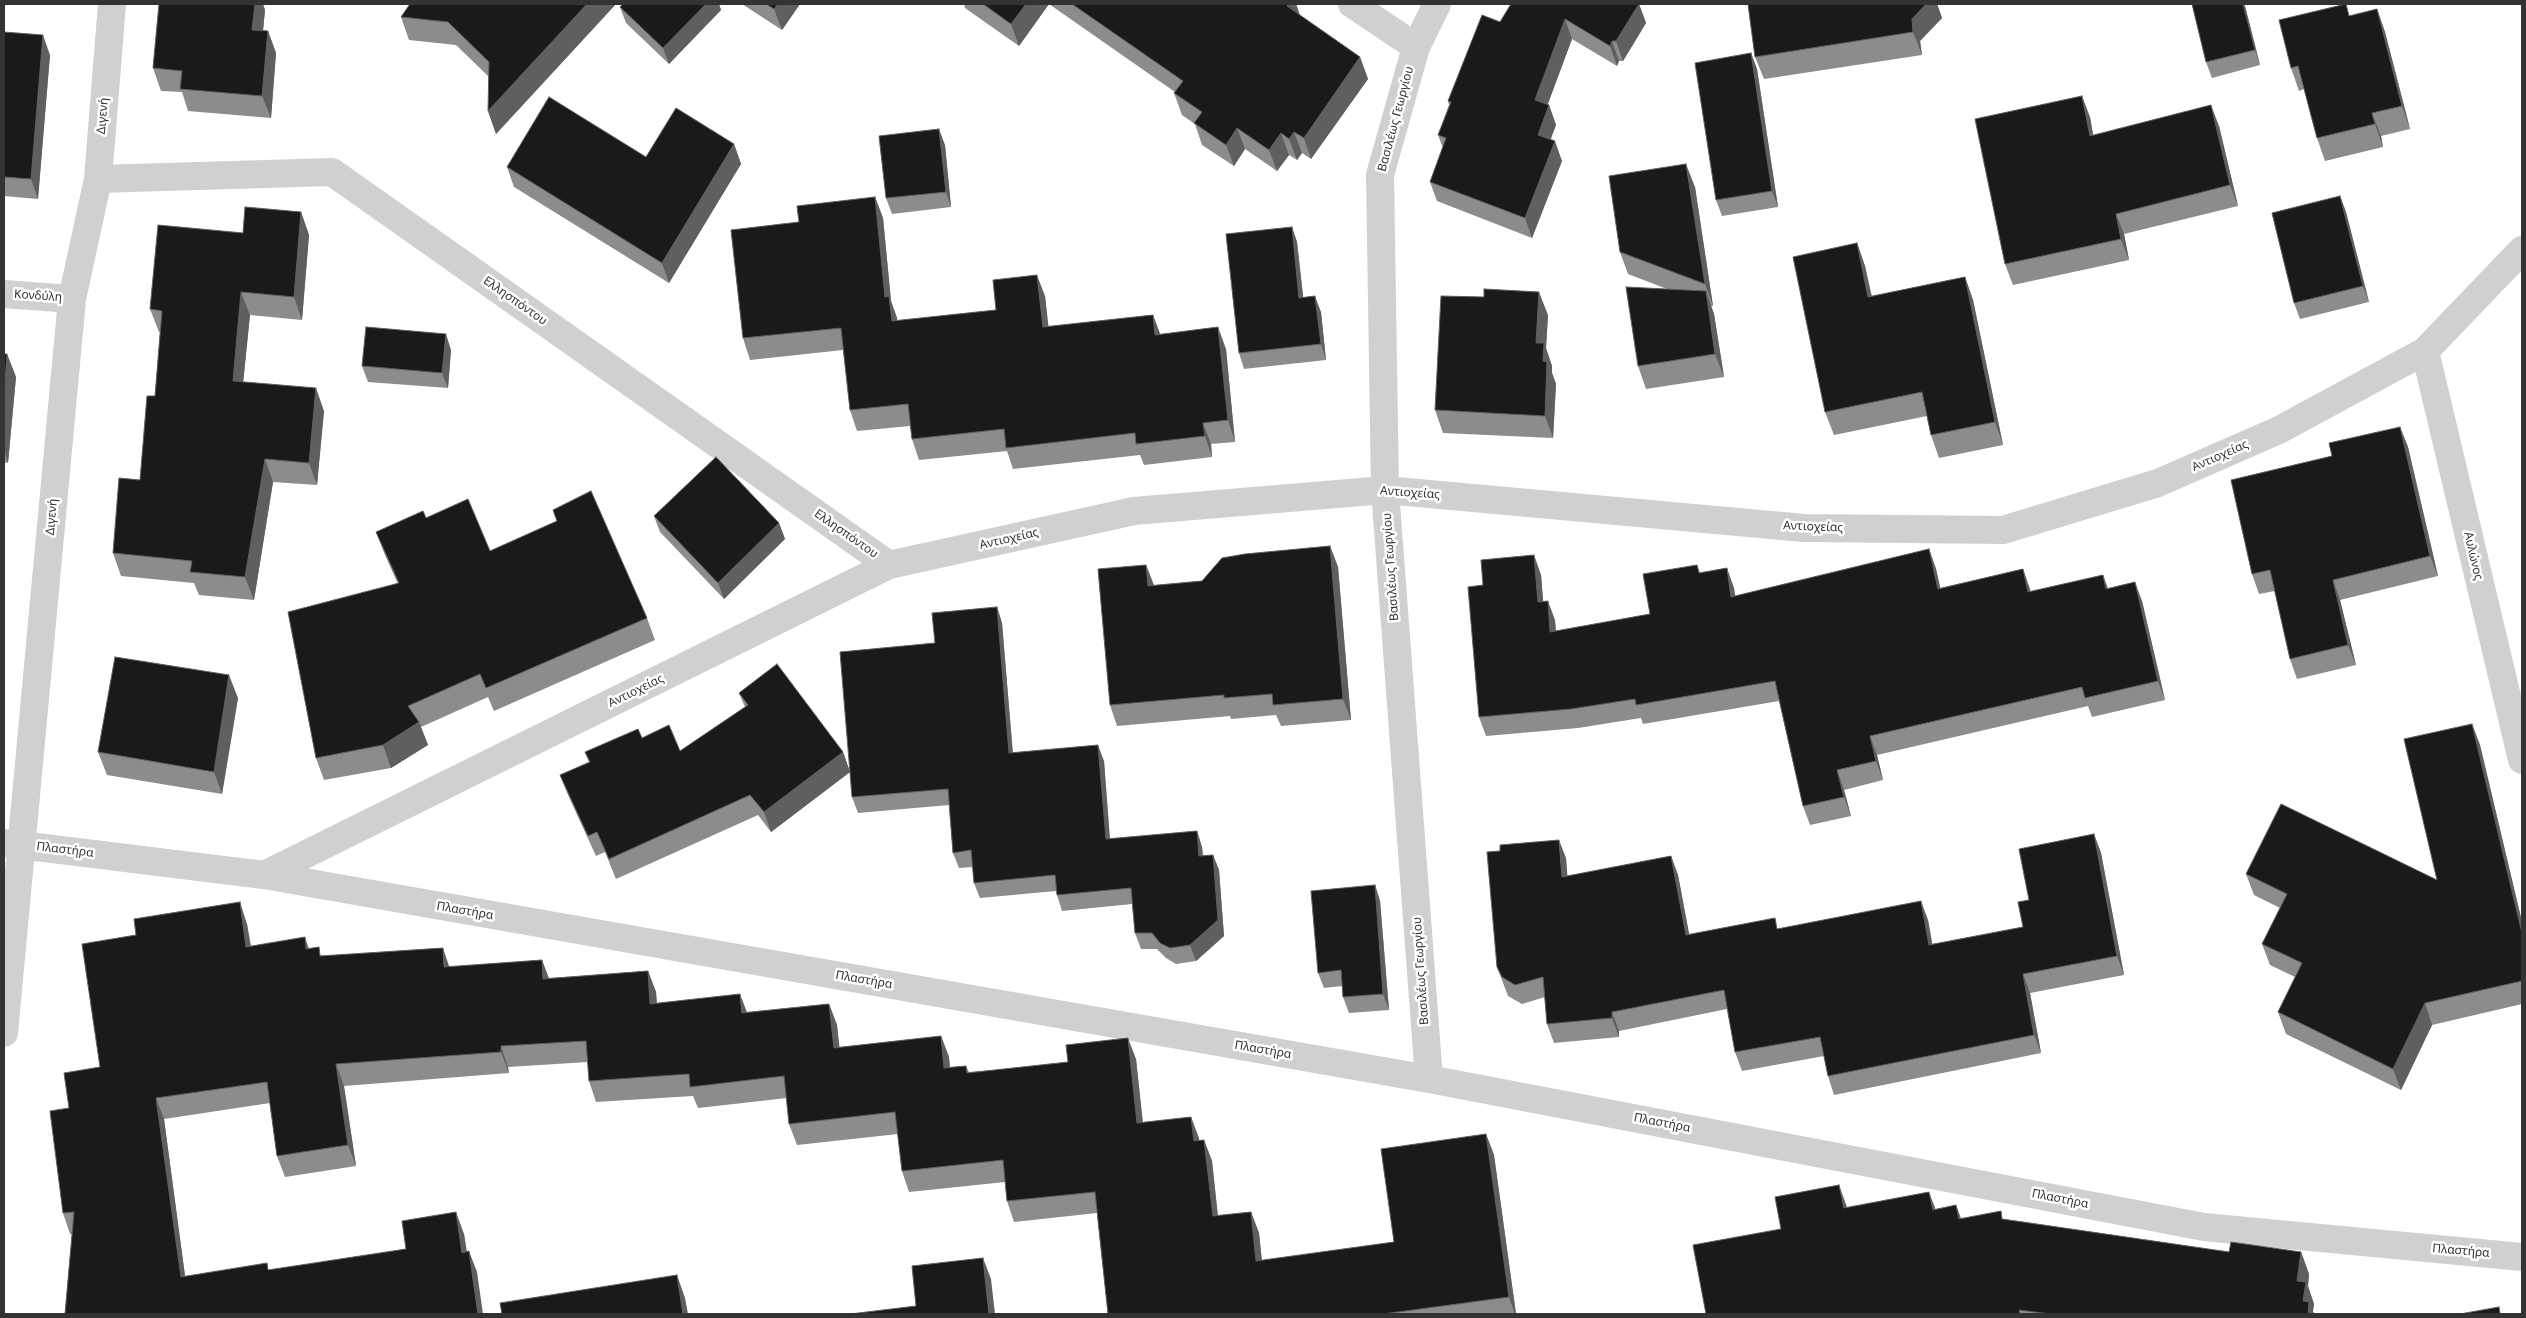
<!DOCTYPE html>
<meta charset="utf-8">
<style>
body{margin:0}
#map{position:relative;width:2526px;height:1318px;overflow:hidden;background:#fff;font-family:"Noto Sans",sans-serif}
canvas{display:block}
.frame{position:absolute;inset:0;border:5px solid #333;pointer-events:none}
</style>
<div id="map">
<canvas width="2526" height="1318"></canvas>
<div class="frame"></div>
</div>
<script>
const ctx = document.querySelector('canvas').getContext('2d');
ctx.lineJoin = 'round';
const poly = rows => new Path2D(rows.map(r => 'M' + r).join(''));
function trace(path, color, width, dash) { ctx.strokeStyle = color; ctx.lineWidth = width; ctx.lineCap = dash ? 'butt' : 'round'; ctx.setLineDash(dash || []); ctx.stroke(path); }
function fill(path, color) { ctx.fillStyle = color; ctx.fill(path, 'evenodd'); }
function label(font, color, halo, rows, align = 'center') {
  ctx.font = font + ' "Noto Sans",sans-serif'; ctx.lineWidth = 5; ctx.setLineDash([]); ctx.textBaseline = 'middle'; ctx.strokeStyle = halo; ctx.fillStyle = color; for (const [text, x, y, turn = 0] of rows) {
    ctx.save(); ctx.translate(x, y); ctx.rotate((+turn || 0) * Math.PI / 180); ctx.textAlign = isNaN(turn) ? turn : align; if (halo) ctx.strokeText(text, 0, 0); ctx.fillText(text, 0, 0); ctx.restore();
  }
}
const minor = poly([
 [1352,4,1416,47],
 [98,179,332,172,889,565],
 [4,294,72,299],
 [2425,351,2522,760],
 [4,843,264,875,1429,1079,2204,1227,2522,1257],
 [264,875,889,565,1134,511,1385,490,1804,528,2003,530,2158,483,2279,430,2425,351,2522,250],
 [4,1033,72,299,98,179,112,4],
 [1429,1079,1385,490,1380,175,1416,47,1437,4]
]);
const wall = poly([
 [159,4,263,4,265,10,263,30,268,31,276,53,271,118,188,111,182,92,161,91,153,68],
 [410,4,616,4,496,134,488,111,489,77,456,45,409,40,401,17],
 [623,4,719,4,721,10,669,64,626,23,620,7],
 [742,4,800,4,782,30],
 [964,4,1049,4,1019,46,965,8],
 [1049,4,1296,4,1300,16,1360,57,1368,79,1311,159,1302,153,1297,160,1289,155,1277,171,1245,149,1234,166,1202,145,1195,124,1182,115,1174,93,1175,92],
 [1511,4,1639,4,1646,23,1623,61,1619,61,1617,66,1572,39,1547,105,1549,105,1556,125,1550,139,1562,161,1532,238,1437,201,1430,182,1443,148,1438,135,1449,105,1448,101,1500,22],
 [1748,4,1937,4,1942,18,1920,41,1922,55,1764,79,1755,57],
 [2245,6,2260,65,2212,78,2206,62],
 [2377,9,2385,32,2410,129,2381,136,2383,147,2325,161,2317,138,2304,89,2299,91,2291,68,2351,16],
 [4,32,50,55,38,199,4,196],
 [1751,53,1757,69,1778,207,1722,216,1716,200],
 [2090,117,2093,135,2219,126,2238,206,2124,234,2129,260,2013,285,2005,264],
 [734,144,741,164,669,283,514,187,507,167,646,157],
 [945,145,951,207,892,214,886,198],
 [1695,187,1713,306,1711,306,1714,314,1724,377,1646,389,1638,366,1667,289,1628,274,1620,252],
 [2340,196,2346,212,2369,302,2300,319,2294,303],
 [875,197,883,218,891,301,897,318,897,321,996,310,1045,296,1048,327,1153,315,1160,335,1226,349,1235,442,1211,444,1212,457,1144,465,1140,455,1013,469,1007,451,919,460,912,439,910,426,857,431,850,410,843,350,750,360,743,338,799,222],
 [301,212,309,235,302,320,250,315,243,382,324,411,317,485,273,482,254,600,199,595,194,583,121,576,113,553,140,480,155,396,160,332,159,332,150,309,243,233],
 [1292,227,1297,242,1303,297,1321,312,1326,360,1244,369,1239,353],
 [1857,243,1865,266,1872,296,1965,277,1973,300,2003,445,1939,458,1931,435,1927,416,1834,435,1825,412],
 [1548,315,1546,348,1552,366,1552,373,1556,384,1553,438,1443,433,1435,410],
 [451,350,448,388,368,382,362,366],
 [4,354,7,354,16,377,8,463,4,462],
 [2400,427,2408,447,2438,576,2340,600,2356,665,2297,679,2290,659,2275,591,2259,594,2252,574,2332,456],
 [553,510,647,618,655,640,494,711,488,697,421,727,428,745,391,768,324,780,316,758,398,584,385,555,376,532,426,518,490,551,557,521],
 [654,516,779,523,785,539,724,599,660,532],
 [1330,546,1338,567,1351,720,1281,726,1276,715,1231,719,1230,716,1117,726,1110,705,1146,565,1154,585,1202,581],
 [1929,549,1936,569,1940,588,2023,569,2030,592,2108,588,2142,601,2165,700,2092,717,2088,706,1877,755,1883,780,1844,790,1851,816,1810,825,1803,806,1779,701,1643,724,1641,718,1578,728,1486,736,1479,717,1483,585,1534,555,1541,575,1543,602,1555,620,1556,631,1650,614,1697,565,1700,573,1734,588,1735,596],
 [997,607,1002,623,1013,753,1104,761,1110,839,1197,831,1202,847,1203,855,1213,855,1219,870,1224,936,1196,961,1176,964,1166,958,1157,949,1141,949,1135,933,1132,904,1062,911,1057,895,1056,891,980,898,974,883,973,867,959,868,953,853,949,805,858,813,852,797,935,643],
 [739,693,843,752,850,772,771,832,758,815,616,879,605,852,596,856,568,795,560,775,589,762,585,752,642,738,680,751,745,707],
 [238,698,222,794,107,775,98,752],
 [2472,724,2480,745,2522,922,2522,1004,2432,1025,2401,1090,2286,1034,2278,1012,2295,977,2270,965,2262,944,2280,908,2254,895,2246,874,2437,880],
 [2094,834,2101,853,2124,975,2030,993,2041,1053,1834,1095,1828,1076,1824,1056,1742,1071,1735,1052,1727,1009,1619,1031,1619,1037,1554,1043,1547,1024,1545,997,1522,1004,1508,996,1497,967,1566,858,1567,876,1671,856,1678,875,1689,935,1928,920,1932,944,2023,927,2029,900],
 [1375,885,1380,901,1389,1010,1349,1013,1343,997,1342,986,1324,988,1318,973],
 [247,924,251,946,309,948,322,956,449,967,542,960,549,978,648,971,656,992,657,1003,747,1012,829,1004,837,1025,839,1047,941,1036,949,1057,950,1067,966,1066,969,1072,1136,1059,1143,1123,1191,1117,1199,1140,1204,1140,1212,1161,1218,1216,1251,1212,1259,1233,1262,1261,1394,1242,1486,1134,1494,1155,1516,1314,1108,1314,1097,1213,1014,1222,1007,1201,1005,1182,909,1192,902,1171,898,1134,797,1145,789,1124,787,1098,698,1108,693,1096,596,1102,589,1081,588,1062,508,1067,509,1073,344,1086,356,1166,285,1177,277,1156,270,1103,164,1119,185,1276,269,1270,406,1249,464,1234,467,1252,477,1272,65,1314,72,1234,70,1234,63,1213,69,1108,100,1067,136,935],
 [1956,1205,1961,1219,2004,1219,2229,1252,2301,1252,2309,1274,2308,1286,2314,1304,2313,1311,2314,1314,1706,1314,1781,1229,1847,1207,1936,1209]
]);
const shadedWall = poly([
 [255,4,263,4,265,10,261,52,252,30],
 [587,4,616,4,496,134,488,111],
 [706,4,719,4,721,10,669,64,663,48],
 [778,4,800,4,782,30,774,9],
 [1026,4,1049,4,1019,46,1011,24],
 [1288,4,1296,4,1301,18,1287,6],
 [1639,4,1646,23,1623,61,1616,41],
 [1926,4,1937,4,1942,18,1920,41,1922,55,1913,32,1912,19],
 [2243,4,2244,4,2245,6,2260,65,2255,50],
 [2377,9,2385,32,2410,129,2402,106],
 [1565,19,1572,39,1542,120,1535,100],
 [268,31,276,53,271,118,262,96],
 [43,35,50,55,38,199,31,179],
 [1612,41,1619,61,1617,66,1610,46],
 [1751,53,1757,69,1778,207,1772,191],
 [1360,57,1368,79,1311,159,1304,138],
 [2082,96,2090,117,2097,157,2090,136],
 [1549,105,1556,125,1545,155,1538,135],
 [2211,105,2219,126,2238,206,2230,185],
 [2372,113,2381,136,2383,147,2375,124],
 [1237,128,1245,149,1234,166,1226,145],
 [939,129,945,145,951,207,946,192],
 [1294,132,1302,153,1297,160,1289,139],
 [1281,133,1289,155,1277,171,1269,150],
 [1555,141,1562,161,1532,238,1525,218],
 [734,144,741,164,669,283,662,263],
 [1686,164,1695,187,1713,306,1705,284],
 [2340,196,2346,212,2369,302,2363,286],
 [875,197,883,218,891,301,897,318,900,342,892,321,885,297],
 [301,212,309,235,302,320,294,297],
 [2116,214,2124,234,2129,260,2121,239],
 [1292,227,1297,242,1305,313,1299,298],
 [1857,243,1865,266,1876,320,1868,297],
 [1037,275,1045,296,1051,348,1043,327],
 [1965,277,1973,300,2003,445,1995,422],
 [1706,291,1714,314,1724,377,1715,354],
 [241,292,250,315,241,404,233,381],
 [1539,292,1548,315,1546,348,1552,366,1552,373,1556,384,1553,438,1545,416,1536,343],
 [1315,296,1321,312,1326,360,1321,344],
 [1153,315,1161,336,1155,335],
 [1218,327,1226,349,1235,442,1228,420],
 [446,334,451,350,448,388,442,373],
 [7,354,16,377,8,463,4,450,4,396],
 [316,388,324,411,317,485,309,463],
 [1203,423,1211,444,1212,457,1205,436],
 [2400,427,2408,447,2438,576,2430,556],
 [265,459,273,482,254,600,245,577],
 [779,523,785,539,724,599,718,583],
 [1330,546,1338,567,1351,720,1343,699],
 [1929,549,1936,569,1945,608,1938,589],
 [1534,555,1541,575,1545,622,1538,602],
 [1146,565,1154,586,1148,586],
 [1727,568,1734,588,1738,616,1731,597],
 [2023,569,2030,589,2035,612,2028,592],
 [2103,575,2110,594,2106,589],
 [2333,580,2340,600,2356,665,2348,645],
 [2135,582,2142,601,2165,700,2158,681],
 [1548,601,1555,620,1557,651,1550,632],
 [997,607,1002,623,1014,769,1009,753],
 [229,675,238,698,222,794,214,772],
 [419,722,428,745,391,768,383,745],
 [2472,724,2480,745,2522,922,2522,933],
 [1870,736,1877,755,1883,780,1876,761],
 [1098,745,1104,761,1111,855,1106,839],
 [843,752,850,772,771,832,764,812],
 [1837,770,1844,790,1851,816,1844,797],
 [1197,831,1202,847,1204,871,1199,856],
 [2094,834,2101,853,2124,975,2117,956],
 [1559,840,1566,858,1569,896,1562,877],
 [1213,855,1219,870,1224,936,1196,961,1190,945],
 [1671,856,1678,875,1693,954,1686,935],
 [1375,885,1380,901,1389,1010,1383,994],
 [1921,901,1928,920,1936,964,1929,945],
 [240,902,247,924,254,968,246,947],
 [305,937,312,959,306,949],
 [443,948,450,969,444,967],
 [542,960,550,982,543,979],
 [648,971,656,992,658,1025,650,1004],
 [2023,974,2030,993,2041,1053,2034,1035],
 [740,994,748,1015,742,1013],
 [2425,1003,2432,1025,2401,1090,2393,1069],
 [829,1004,837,1025,842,1069,834,1048],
 [1612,1012,1619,1031,1619,1037,1612,1018],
 [941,1036,949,1057,951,1089,944,1068],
 [1128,1038,1136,1059,1145,1144,1137,1123],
 [501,1046,508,1067,509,1073,501,1052],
 [336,1064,344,1086,356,1166,348,1145],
 [156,1098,164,1119,188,1298,181,1277],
 [1191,1117,1199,1138,1201,1162,1194,1141],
 [1486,1134,1494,1155,1516,1314,1515,1314,1509,1297],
 [1204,1140,1212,1161,1220,1237,1213,1216],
 [1839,1185,1847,1207,1852,1230,1844,1208],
 [1929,1192,1937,1213,1933,1210],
 [1956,1205,1964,1227,1959,1219],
 [456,1212,464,1234,470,1274,462,1253],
 [1251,1212,1259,1233,1264,1283,1256,1261],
 [469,1251,477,1272,483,1314,478,1314],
 [2301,1252,2309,1274,2308,1286,2314,1304,2313,1311,2314,1314,2308,1314,2303,1301,2297,1281],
 [983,1258,991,1279,995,1314,989,1314],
 [677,1275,685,1298,688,1314,683,1314]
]);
const building = poly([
 [159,4,255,4,252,30,268,31,262,96,180,89,182,71,153,68,159,4],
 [410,4,587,4,488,111,489,62,448,22,401,17,410,4],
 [623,4,706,4,663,48,620,7,623,4],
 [766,4,778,4,774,9,766,4],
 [983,4,1026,4,1011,24,983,4],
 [1072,4,1288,4,1287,6,1360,57,1304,138,1294,132,1289,139,1281,133,1269,150,1237,128,1226,145,1194,123,1202,112,1174,93,1183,81,1072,4],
 [1511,4,1639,4,1616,41,1612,41,1610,46,1565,19,1535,100,1549,105,1538,135,1555,141,1525,218,1430,182,1446,138,1438,135,1451,102,1448,101,1482,15,1500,22,1511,4],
 [1748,4,1926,4,1912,19,1913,32,1755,57,1748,4],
 [2192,4,2243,4,2255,50,2206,62,2192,4],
 [2346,4,2349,16,2377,9,2402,106,2372,113,2375,124,2317,138,2298,66,2291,68,2279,20,2346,4],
 [4,32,43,35,31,179,4,177,4,32],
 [1751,53,1772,191,1716,200,1695,63,1751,53],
 [2082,96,2090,136,2211,105,2230,185,2116,214,2121,239,2005,264,1975,119,2082,96],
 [549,97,646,157,676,108,734,144,662,263,507,167,549,97],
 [939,129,946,192,886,198,879,136,939,129],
 [1686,164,1705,284,1620,252,1609,176,1686,164],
 [2340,196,2363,286,2294,303,2272,213,2340,196],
 [875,197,885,297,889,296,892,321,996,310,993,280,1037,275,1043,327,1153,315,1155,335,1218,327,1228,420,1203,423,1205,436,1136,444,1135,433,1006,448,1004,429,912,439,908,404,850,410,841,328,743,338,731,230,799,222,797,206,875,197],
 [245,207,301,212,294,297,241,292,233,381,316,388,309,463,265,459,245,577,190,572,192,561,113,553,119,478,140,480,147,396,155,396,162,311,150,309,158,225,243,233,245,207],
 [1292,227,1299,298,1315,296,1321,344,1239,353,1226,234,1292,227],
 [1857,243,1868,297,1965,277,1995,422,1931,435,1922,392,1825,412,1793,257,1857,243],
 [1626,287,1706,291,1715,354,1638,366,1626,287],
 [1484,289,1539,292,1536,343,1544,343,1543,361,1547,362,1545,416,1435,410,1441,296,1484,297,1484,289],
 [366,327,446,334,442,373,362,366,366,327],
 [4,354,7,354,4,396,4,354],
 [2400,427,2430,556,2333,580,2348,645,2290,659,2270,570,2252,574,2231,480,2332,456,2329,443,2400,427],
 [716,457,779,523,718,583,654,516,716,457],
 [591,491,647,618,486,688,480,674,408,706,419,722,383,745,316,758,288,612,399,583,376,532,423,511,426,518,468,499,490,551,557,521,553,510,591,491],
 [1330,546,1343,699,1273,705,1272,694,1224,698,1224,695,1110,705,1098,569,1146,565,1148,586,1202,581,1222,558,1245,554,1330,546],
 [1929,549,1938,589,2023,569,2028,592,2103,575,2106,589,2135,582,2158,681,2085,698,2082,687,1870,736,1876,761,1837,770,1844,797,1803,806,1775,681,1636,705,1635,699,1571,709,1479,717,1468,587,1483,585,1481,560,1534,555,1538,602,1548,601,1550,632,1650,614,1643,574,1697,565,1699,573,1727,568,1731,597,1929,549],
 [997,607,1009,753,1098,745,1106,839,1197,831,1199,856,1213,855,1218,920,1190,945,1170,948,1160,943,1152,933,1135,933,1131,888,1057,895,1055,875,974,883,971,850,953,853,948,789,852,797,840,652,935,643,932,613,997,607],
 [115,657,229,675,214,772,98,752,115,657],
 [777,664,843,752,764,812,750,795,609,859,597,832,588,836,560,775,590,762,585,752,638,729,642,738,669,725,680,751,748,705,739,693,777,664],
 [2472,724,2522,933,2522,981,2425,1003,2393,1069,2278,1012,2302,963,2262,944,2287,894,2246,874,2281,804,2437,880,2404,739,2472,724],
 [2094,834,2117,956,2023,974,2034,1035,1828,1076,1820,1037,1735,1052,1724,990,1612,1012,1612,1018,1547,1024,1543,977,1515,985,1502,977,1497,967,1487,852,1500,851,1500,845,1559,840,1562,877,1671,856,1686,935,1775,918,1777,929,1921,901,1929,945,2023,927,2018,902,2029,900,2019,849,2094,834],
 [1375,885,1383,994,1343,997,1341,970,1318,973,1311,891,1375,885],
 [240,902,246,947,305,937,306,949,319,947,320,956,443,948,444,967,542,960,543,979,648,971,650,1004,740,994,742,1013,829,1004,834,1048,941,1036,944,1068,966,1066,967,1073,1068,1062,1066,1045,1128,1038,1137,1123,1191,1117,1194,1141,1204,1140,1213,1216,1251,1212,1256,1261,1394,1242,1381,1149,1486,1134,1509,1297,1383,1314,1108,1314,1095,1192,1007,1201,1003,1160,902,1171,895,1112,789,1124,784,1076,690,1087,689,1074,589,1081,586,1041,501,1046,501,1052,336,1064,348,1145,277,1156,267,1082,156,1098,181,1277,267,1263,268,1270,406,1249,402,1221,456,1212,462,1253,469,1251,478,1314,65,1314,74,1212,63,1213,50,1111,69,1108,64,1073,100,1067,82,944,136,935,134,919,240,902],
 [1839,1185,1844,1208,1929,1192,1933,1210,1956,1205,1959,1219,2001,1211,2002,1219,2229,1252,2231,1242,2301,1252,2297,1281,2306,1282,2303,1301,2309,1302,2308,1314,2050,1314,2019,1310,2020,1314,1706,1314,1693,1245,1781,1229,1775,1197,1839,1185],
 [983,1258,989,1314,850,1314,916,1306,912,1266,983,1258],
 [677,1275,683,1314,502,1314,500,1303,677,1275],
 [2499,1307,2500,1314,2460,1314,2499,1307]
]);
const streetNames = [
 ["Διγενή",103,116,-85],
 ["Βασιλέως Γεωργίου",1396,119,-75],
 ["Κονδύλη",38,296,4],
 ["Ελλησπόντου",515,301,35],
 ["Αντιοχείας",2220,456,-24],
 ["Αντιοχείας",1410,493,4],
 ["Διγενή",52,517,-85],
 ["Αντιοχείας",1813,527,2],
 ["Ελλησπόντου",846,534,35],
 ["Αντιοχείας",1009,539,-13],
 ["Αυλώνος",2473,556,77],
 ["Βασιλέως Γεωργίου",1391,567,-94],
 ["Αντιοχείας",636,691,-26],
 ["Πλαστήρα",65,850,7],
 ["Πλαστήρα",465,911,10],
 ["Βασιλέως Γεωργίου",1421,971,-94],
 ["Πλαστήρα",864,980,10],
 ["Πλαστήρα",1263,1050,10],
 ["Πλαστήρα",1662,1123,11],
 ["Πλαστήρα",2060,1199,11],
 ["Πλαστήρα",2461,1251,5]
];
trace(minor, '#d0d0d0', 28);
fill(wall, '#8c8c8c');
fill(shadedWall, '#5f5f5f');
fill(building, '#1a1a1a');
trace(building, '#5f5f5f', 1);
label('12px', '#333', '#fff', streetNames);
</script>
